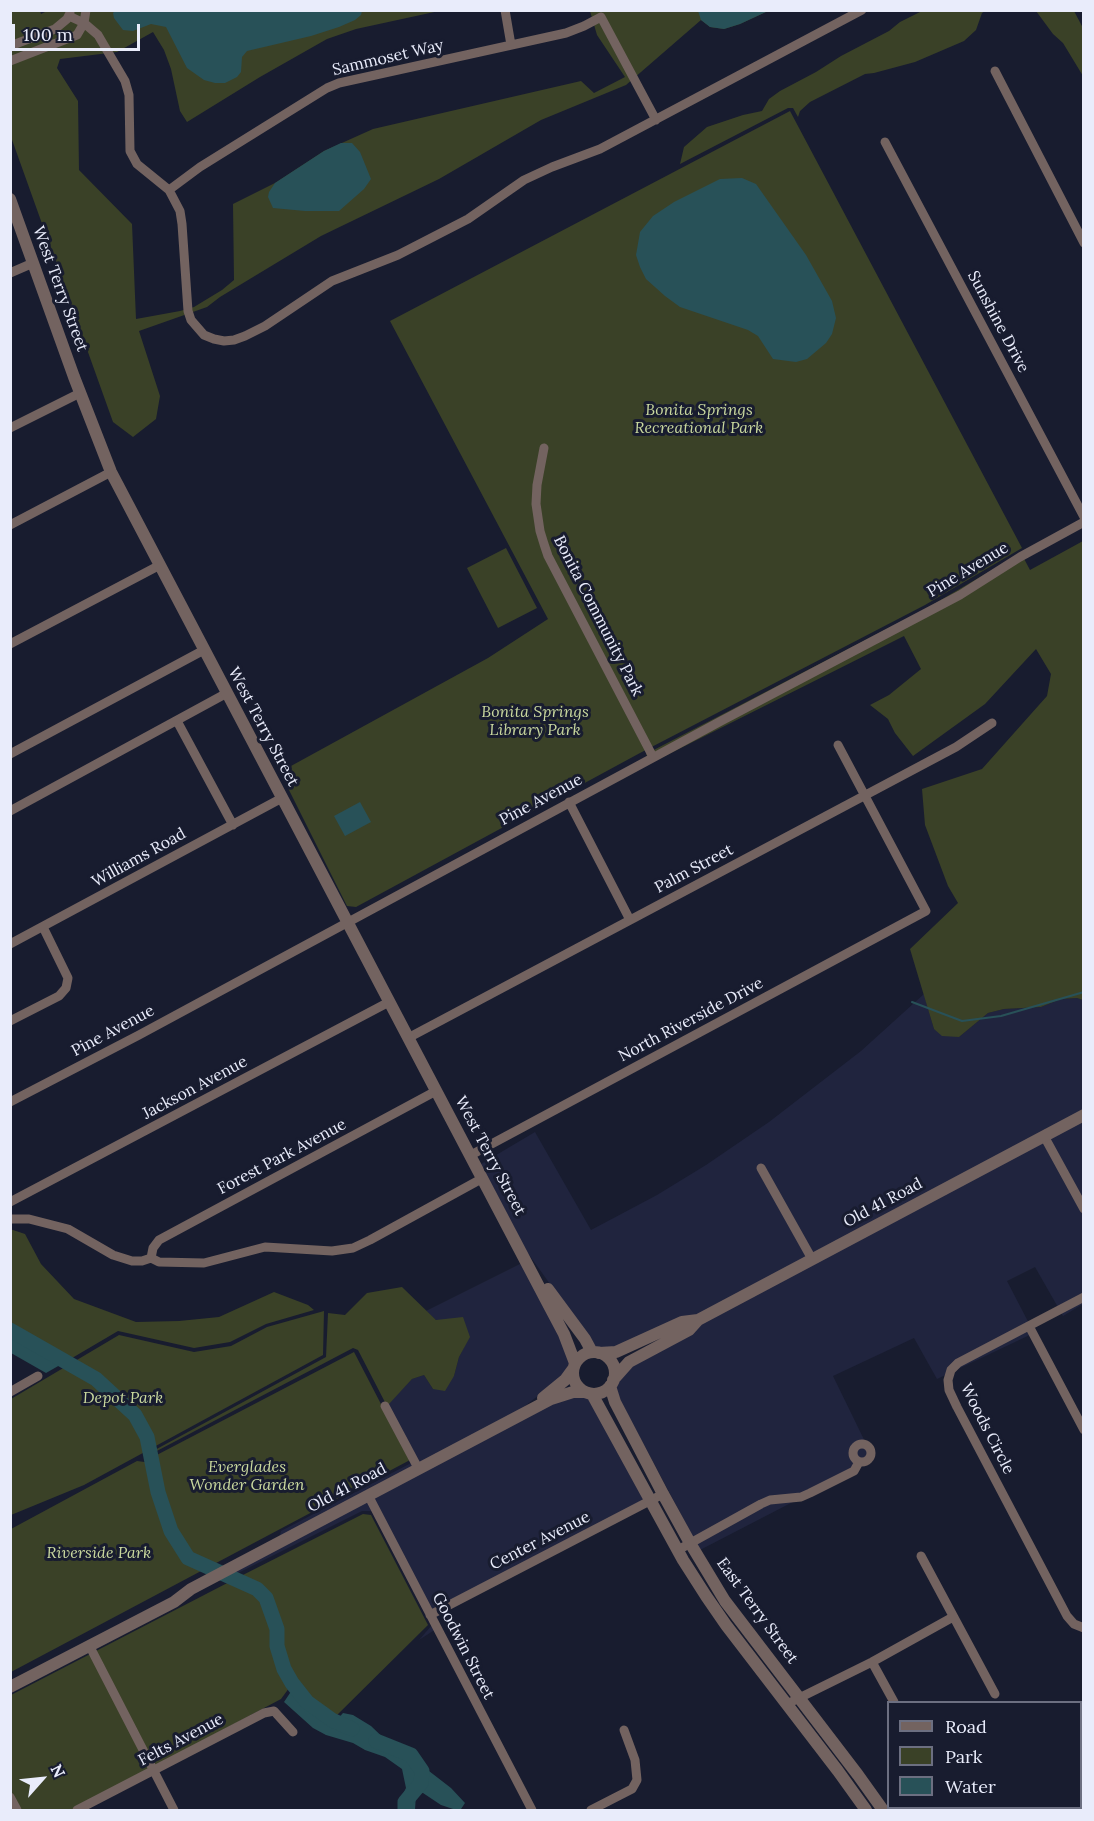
<!DOCTYPE html>
<style>
body{margin:0}
#map{position:relative;width:1094px;height:1821px;overflow:hidden;background:#181c2f;font-family:Lora,serif}
canvas{display:block}
.frame{position:absolute;inset:0;border:12px solid #e9ecfb;pointer-events:none}
.legend{position:absolute;left:887px;top:1701px;width:195px;height:108px;box-sizing:border-box;background:#181c2f;border:2px solid #6c6f81;margin:0;padding:8px 10px;list-style:none;font-size:18px;color:#e9ecfb}
.legend li{display:flex;align-items:center;gap:12px;height:30px}
.legend b{width:30px;border:2px solid #6c6f81}
.north{position:absolute;left:12px;top:1749px;width:60px;height:60px;-webkit-text-stroke:4px #181c2f;paint-order:stroke;rotate:63deg;font-size:16px;font-weight:700;line-height:24px;text-align:center;color:#e9ecfb}
.north::after{content:'';display:block;margin:auto;width:21px;height:27px;background:#e9ecfb;clip-path:polygon(50% 0,100% 100%,50% 72%,0 100%)}
.scale{position:absolute;left:12px;top:24px;width:128px;height:27px;box-sizing:border-box;border:3px solid #e9ecfb;border-top:0;padding-left:8px;font-size:18px;line-height:21px;white-space:nowrap;color:#e9ecfb;-webkit-text-stroke:4px #181c2f;paint-order:stroke}
</style>
<div id="map">
<canvas width="1094" height="1821"></canvas>
<div class="frame"></div>
<ul class="legend">
<li><b style="height:8px;background:#736360"></b>Road</li>
<li><b style="height:16px;background:#3a4127"></b>Park</li>
<li><b style="height:16px;background:#285158"></b>Water</li>
</ul>
<div class="north">N</div>
<div class="scale">100 m</div>
</div>
<script>
const ctx = document.querySelector('canvas').getContext('2d');
ctx.lineJoin = 'round';
function fill(path, color) { ctx.fillStyle = color; ctx.fill(path, 'evenodd'); }
const poly = rows => new Path2D(rows.map(r => 'M' + r).join(''));
function trace(path, color, width, dash) { ctx.strokeStyle = color; ctx.lineWidth = width; ctx.lineCap = dash ? 'butt' : 'round'; ctx.setLineDash(dash || []); ctx.stroke(path); }
function label(font, color, halo, rows, align = 'center') {
  ctx.font = font + ' Lora,serif'; ctx.lineWidth = 6; ctx.setLineDash([]); ctx.textBaseline = 'middle'; ctx.strokeStyle = halo; ctx.fillStyle = color; for (const [text, x, y, turn = 0] of rows) {
    ctx.save(); ctx.translate(x, y); ctx.rotate((+turn || 0) * Math.PI / 180); ctx.textAlign = isNaN(turn) ? turn : align; if (halo) ctx.strokeText(text, 0, 0); ctx.fillText(text, 0, 0); ctx.restore();
  }
}
const built = poly([
 [924,994,934,1029,959,1037,988,1013,1004,1009,1041,1007,1061,999,1077,998,1083,1000,1083,1110,699,1315,615,1347,596,1348,527,1252,481,1164,535,1132,591,1230,657,1195,706,1165,769,1122,861,1051],
 [1083,1120,1083,1195,1077,1199,1083,1212,1083,1304,1063,1316,1035,1267,1007,1281,1034,1333,937,1379,914,1338,833,1376,874,1460,700,1550,620,1400,615,1386,632,1365,700,1324],
 [522,1263,560,1336,570,1362,562,1377,516,1413,279,1538,281,1531,413,1462,388,1404,412,1379,424,1375,433,1389,454,1376,459,1357,469,1337,436,1320,426,1311],
 [573,1397,589,1398,646,1502,431,1620,436,1629,419,1640,432,1625,373,1511,362,1511,232,1576,229,1574,553,1403]
]);
const green = poly([
 [49,10,439,11,356,29,327,39,260,77,187,122,180,111,171,69,164,50,153,32,117,52,60,59,57,68,78,101,79,170,132,224,136,319,180,311,194,307,222,290,234,280,233,204,275,183,324,151,373,129,581,81,594,93,625,77,597,35,590,11,768,11,740,24,724,29,710,27,701,20,626,85,541,120,439,179,321,236,220,297,207,307,139,331,160,396,156,419,133,437,113,422,11,137,11,11,40,11,41,14],
 [922,11,985,11,982,13,976,30,964,41,915,62,874,73,865,74,810,102,800,111,798,117,793,108,788,108,680,164,684,147,707,127,743,115,762,111,769,99,780,91,816,72,841,56,889,31,900,22],
 [1036,11,1074,11,1083,28,1083,76,1063,43,1053,34],
 [790,111,1022,548,925,605,640,753,356,907,347,906,280,772,488,658,548,619,390,321],
 [1083,541,1083,1000,1077,998,1061,999,1041,1007,1004,1009,988,1013,959,1037,942,1036,934,1029,910,949,958,903,948,886,925,825,922,789,982,769,1047,696,1051,674,1036,649,985,704,913,756,895,733,888,719,870,705,889,695,921,669,904,636,651,763,646,754,927,608,1021,553,1030,570],
 [506,548,537,608,498,628,467,568],
 [10,1229,25,1234,41,1264,74,1299,136,1322,179,1321,219,1317,274,1292,308,1305,314,1310,266,1324,230,1342,194,1348,118,1331,67,1361,39,1348,33,1344,30,1338,18,1335,11,1336],
 [402,1287,436,1320,463,1317,470,1337,459,1357,454,1376,445,1391,433,1389,424,1375,412,1379,389,1404,389,1410,358,1350,353,1348,153,1453,153,1451,326,1357,328,1313,345,1315,367,1293],
 [324,1311,323,1355,84,1485,11,1515,11,1399,119,1335,194,1352,231,1346,267,1327],
 [354,1352,410,1460,11,1672,11,1529,137,1461,152,1463,151,1458],
 [363,1514,371,1515,428,1625,332,1720,307,1702,292,1684,281,1699,72,1810,11,1810,11,1695,235,1579]
]);
const water = poly([
 [115,11,115,10,362,11,361,15,355,20,339,27,311,36,247,51,242,57,241,72,237,77,225,83,215,83,204,80,187,68,166,27,151,24,133,31,123,30,114,18,113,13],
 [698,11,768,11,740,24,724,29,710,27,701,20],
 [341,143,352,143,360,152,371,179,364,189,339,211,305,211,273,208,268,197,269,192,275,183,324,151],
 [742,178,756,184,806,255,832,301,836,318,832,334,826,343,807,359,796,362,773,359,758,336,748,330,680,307,665,296,646,279,640,267,636,255,640,232,653,216,674,202,720,179],
 [360,802,371,822,345,836,334,816],
 [24,1333,39,1348,67,1361,46,1373,11,1353,11,1336],
 [292,1690,304,1705,330,1723,334,1723,343,1713,353,1715,371,1726,395,1749,426,1765,429,1771,451,1788,465,1803,461,1809,453,1809,441,1805,423,1793,416,1794,415,1810,401,1810,403,1794,406,1788,402,1769,385,1757,365,1750,353,1743,326,1735,313,1728,284,1702]
]);
const stream = poly([
 [912,1002,962,1021,1001,1016,1084,992]
]);
const river = poly([
 [10,1330,96,1379,135,1415,147,1437,158,1492,171,1531,188,1558,257,1589,266,1598,277,1629,277,1646,284,1669,292,1683,307,1702,332,1720,352,1729],
 [376,1741,411,1755,422,1771,421,1783,405,1802,405,1810]
]);
const minor = poly([
 [505,10,511,45],
 [69,16,84,23,98,35,125,81,129,95,130,151,137,164,169,190,180,211,182,224,188,311,191,320,204,335,214,339,224,341,234,340,245,336,265,326,332,281,398,255,468,219,524,180,552,167,600,149,862,10],
 [10,46,55,29,67,19,70,13],
 [10,61,77,35,84,23,86,10],
 [995,71,1084,243],
 [885,142,1084,517],
 [169,190,200,167,327,88,339,83,566,33,584,26,601,17,656,120],
 [10,273,33,263],
 [10,428,80,393],
 [544,448,537,485,536,504,540,531,544,544,548,556,653,757],
 [10,525,111,472],
 [10,644,160,565],
 [177,721,233,825],
 [10,754,204,650],
 [569,802,630,920],
 [10,811,227,693],
 [10,944,282,798],
 [10,1021,59,996,66,988,68,978,43,927],
 [408,1038,956,747,992,723],
 [10,1102,139,1035,721,721,960,595,1020,557,1084,522],
 [1044,1136,1084,1209],
 [471,1155,926,911,838,745],
 [761,1168,812,1259],
 [10,1202,389,1002],
 [10,1219,29,1219,68,1229,113,1255,132,1261,142,1261,151,1258,159,1262,204,1263,265,1247,332,1251,353,1248,370,1240,483,1178],
 [151,1258,153,1248,159,1240,436,1091],
 [1084,1297,958,1363,951,1370,948,1380,949,1390,957,1407,1067,1616,1074,1624,1084,1628],
 [1029,1326,1084,1430],
 [10,1392,38,1376],
 [385,1406,418,1468],
 '853 1453a9 9 0 1 1 18 0a9 9 0 1 1-18 0Z',
 [368,1495,532,1810],
 [678,1550,761,1504,770,1500,801,1497,810,1493,854,1471,859,1462],
 [921,1556,995,1694],
 [430,1615,663,1494],
 [89,1645,174,1810],
 [872,1662,894,1702],
 [787,1704,872,1662,953,1617],
 [10,1797,17,1810],
 [1045,1808,1047,1810],
 [77,1810,264,1713,274,1711,293,1732],
 [591,1810,632,1789,637,1780,635,1760,624,1730],
 [981,1810,987,1808]
]);
const tertiary = poly([
 [10,199,74,377,111,472,546,1300,564,1334,575,1363],
 [548,1289,585,1339,592,1352],
 '573 1373a21 21 0 1 1 42 0a21 21 0 1 1-42 0Z',
 [599,1353,616,1352,682,1322,698,1320],
 [613,1380,629,1362,689,1330,698,1320,1084,1115],
 [610,1386,615,1402,663,1494,690,1543,725,1601,858,1775,883,1810],
 [592,1394,683,1560,706,1596,726,1625,838,1771,866,1810],
 [543,1398,565,1380,573,1369],
 [10,1687,174,1602,191,1589,551,1399,573,1392,585,1392]
]);
const streetNames = [
 ["Sammoset Way",388,58,-13],
 ["West Terry Street",60,289,70],
 ["Sunshine Drive",998,322,62],
 ["Pine Avenue",968,570,-31],
 ["Bonita Community Park",598,616,63],
 ["West Terry Street",263,727,62],
 ["Pine Avenue",541,800,-28],
 ["Williams Road",139,858,-29],
 ["Palm Street",694,869,-28],
 ["North Riverside Drive",691,1020,-28],
 ["Pine Avenue",113,1031,-28],
 ["Jackson Avenue",195,1088,-28],
 ["West Terry Street",490,1156,62],
 ["Forest Park Avenue",282,1157,-28],
 ["Old 41 Road",883,1203,-28],
 ["Woods Circle",987,1429,63],
 ["Old 41 Road",347,1488,-28],
 ["Center Avenue",540,1541,-27],
 ["East Terry Street",757,1611,54],
 ["Goodwin Street",463,1646,63],
 ["Felts Avenue",181,1740,-28]
];
const parkNames = [
 ["Bonita Springs",699,410],
 ["Recreational Park",699,428],
 ["Bonita Springs",535,712],
 ["Library Park",535,730],
 ["Depot Park",123,1398],
 ["Everglades",247,1467],
 ["Wonder Garden",247,1485],
 ["Riverside Park",99,1553]
];
fill(built, '#20243e');
fill(green, '#3a4127');
fill(water, '#285158');
trace(stream, '#285158', 2);
trace(river, '#285158', 15);
trace(minor, '#736360', 9);
trace(tertiary, '#736360', 12);
label('16px', '#e9ecfb', '#181c2f', streetNames);
label('italic 16px', '#c9d89e', '#181c2f', parkNames);
</script>
